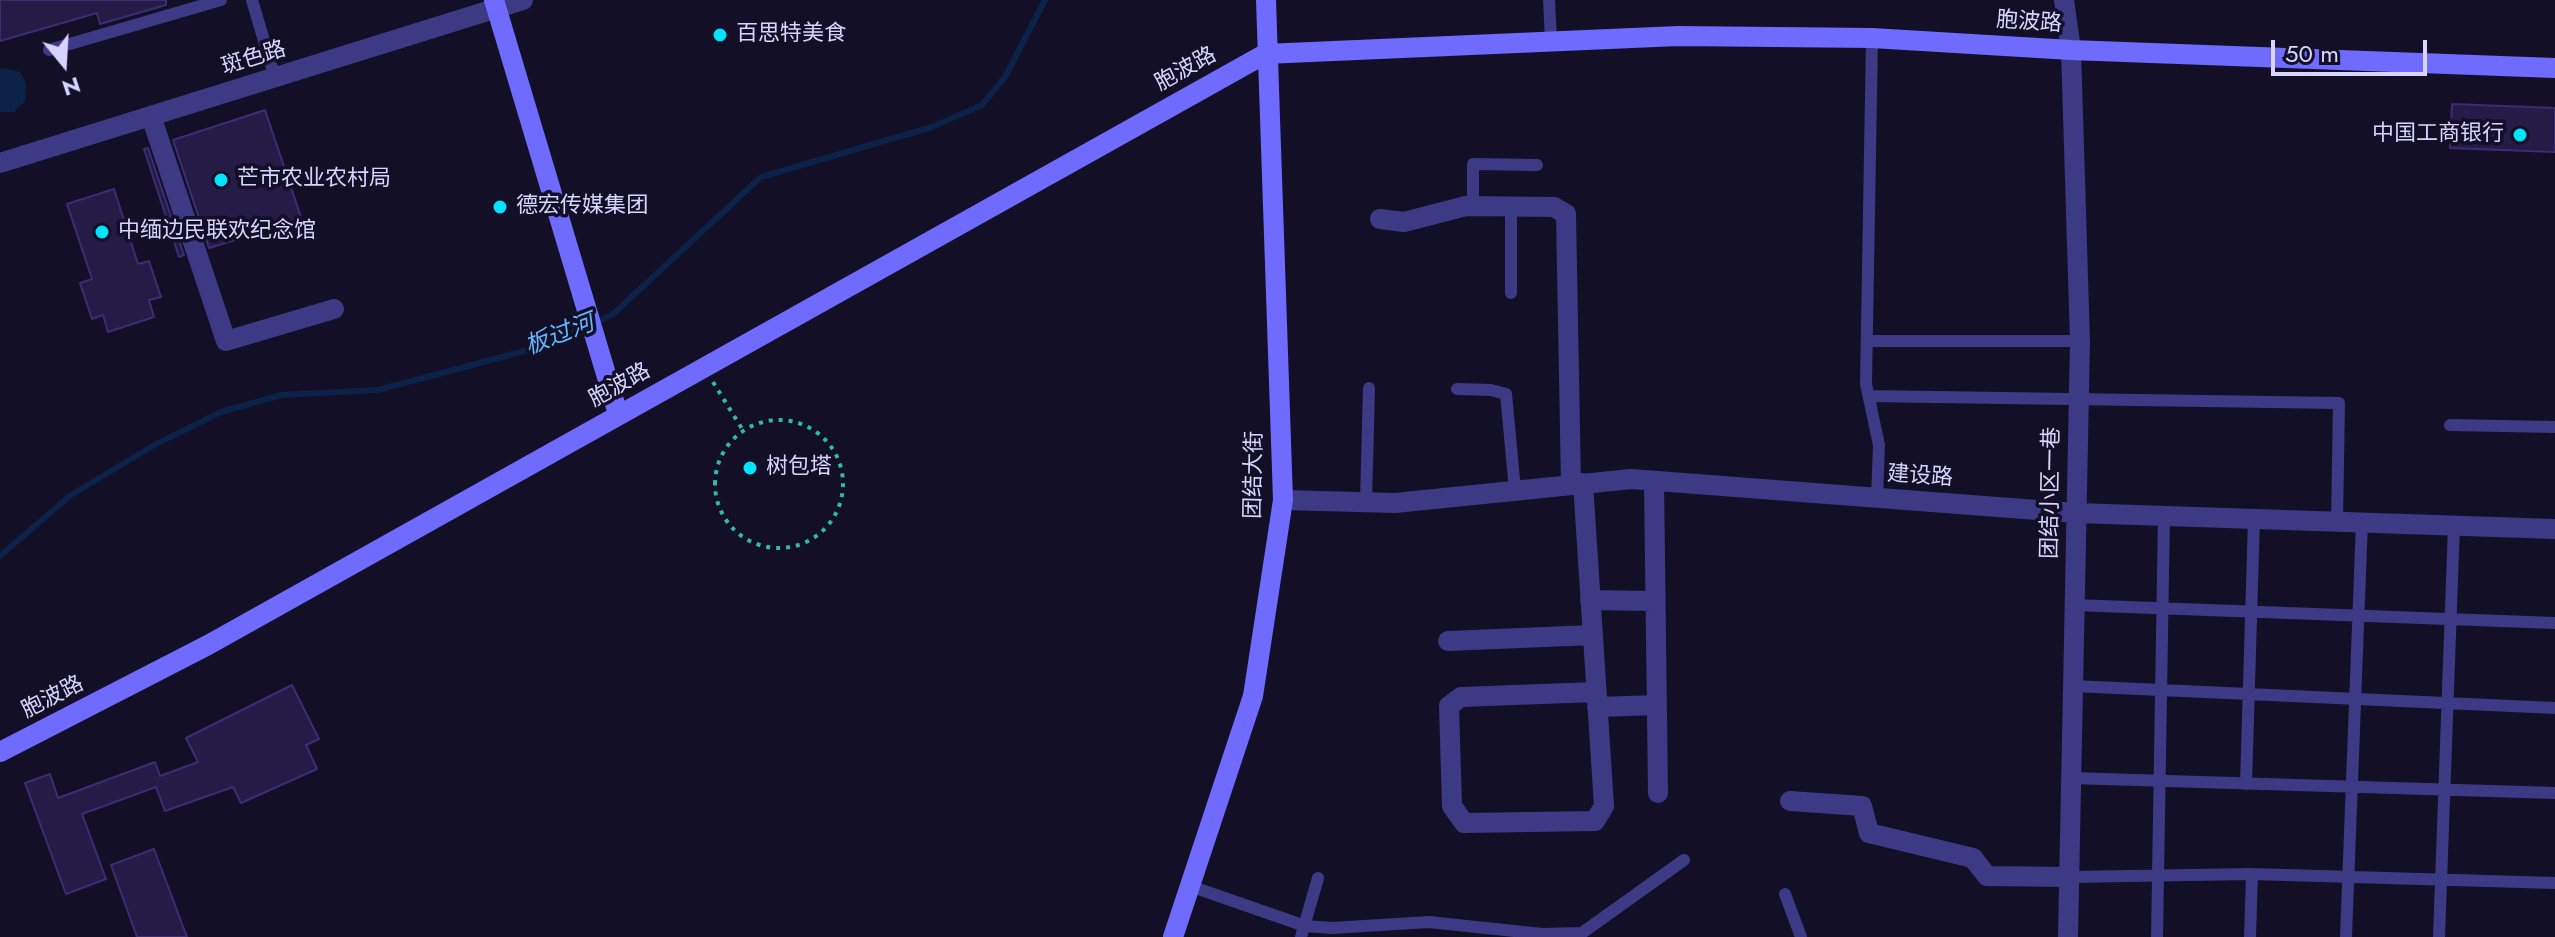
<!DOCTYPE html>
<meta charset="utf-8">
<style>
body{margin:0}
#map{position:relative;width:2555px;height:937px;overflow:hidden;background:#130f26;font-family:Jost,sans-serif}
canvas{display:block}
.north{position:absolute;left:24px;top:24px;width:80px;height:80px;-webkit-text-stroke:6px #130f26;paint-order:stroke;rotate:162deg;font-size:22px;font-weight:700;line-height:32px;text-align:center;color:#d9d4ff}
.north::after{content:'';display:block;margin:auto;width:28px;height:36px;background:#d9d4ff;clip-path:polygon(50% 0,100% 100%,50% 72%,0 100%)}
.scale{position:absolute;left:2271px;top:40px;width:156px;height:36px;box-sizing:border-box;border:4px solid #d9d4ff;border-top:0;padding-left:10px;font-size:24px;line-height:28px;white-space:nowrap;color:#d9d4ff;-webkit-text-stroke:6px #130f26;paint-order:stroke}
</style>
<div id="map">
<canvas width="2555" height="937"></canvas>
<div class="north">N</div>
<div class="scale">50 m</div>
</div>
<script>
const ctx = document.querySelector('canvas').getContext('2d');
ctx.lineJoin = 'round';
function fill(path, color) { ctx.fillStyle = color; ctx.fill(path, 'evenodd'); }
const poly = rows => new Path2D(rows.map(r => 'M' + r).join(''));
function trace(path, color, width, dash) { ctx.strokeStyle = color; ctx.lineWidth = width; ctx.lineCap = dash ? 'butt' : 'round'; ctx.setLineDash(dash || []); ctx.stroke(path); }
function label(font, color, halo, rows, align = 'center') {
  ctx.font = font + ' Jost,"Noto Sans SC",sans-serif'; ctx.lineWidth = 7; ctx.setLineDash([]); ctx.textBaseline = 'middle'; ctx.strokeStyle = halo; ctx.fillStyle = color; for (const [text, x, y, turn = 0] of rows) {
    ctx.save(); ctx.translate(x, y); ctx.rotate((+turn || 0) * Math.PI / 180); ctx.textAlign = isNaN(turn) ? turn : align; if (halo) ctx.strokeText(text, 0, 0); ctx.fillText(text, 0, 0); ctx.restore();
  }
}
const water = poly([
 [3,68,20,72,26,84,25,101,14,112,0,112,0,69]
]);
const stream = poly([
 [0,556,71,495,156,444,221,412,281,395,378,390,532,349,612,315,761,177,932,127,982,105,1005,77,1045,0]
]);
const building = poly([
 [0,0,166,0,166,5,100,24,97,13,0,41,0,0],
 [2452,104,2555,108,2555,152,2450,148,2452,104],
 [265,110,302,220,209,248,173,140,265,110],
 [148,148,184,255,179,257,144,149,148,148],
 [114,189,138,264,149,261,161,297,149,300,154,317,108,332,103,315,92,319,80,283,92,279,67,204,114,189],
 [292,685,319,739,306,745,317,769,241,803,233,787,165,811,156,787,82,814,106,879,66,894,25,783,50,774,58,798,155,762,160,776,198,762,186,738,292,685],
 [154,849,187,937,137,937,111,865,154,849]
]);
const path = poly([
 [713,382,744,432],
 '715 484a64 64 0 1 1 128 0a64 64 0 1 1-128 0Z'
]);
const lane = poly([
 [252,0,275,78],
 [1549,0,1551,41],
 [1872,38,1866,384,1879,445,1877,498],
 [49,50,221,0],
 [1473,206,1473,164,1537,165],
 [1511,293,1511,206],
 [1867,341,2080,341],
 [1457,389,1491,390,1506,394,1515,490],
 [1869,396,2339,403,2337,521],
 [2450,425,2555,427],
 [1366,502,1369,388],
 [2074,605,2555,623],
 [2073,686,2555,708],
 [2071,778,2555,793],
 [2246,784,2254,519],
 [2069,877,2252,874,2555,883],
 [1190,886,1305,926,1332,928,1429,922,1542,934,1582,933,1684,860],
 [1785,894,1801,937],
 [1301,937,1318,878],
 [2157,937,2164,515],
 [2250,937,2252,874],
 [2346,937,2362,522],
 [2439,937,2454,525]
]);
const street = poly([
 [2064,0,2071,50,2080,341,2068,937],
 [151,116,226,341,334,309],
 [0,163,523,0],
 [1380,219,1404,222,1466,206,1554,207,1566,214,1571,484],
 [1654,481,1658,793],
 [1583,483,1604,806,1595,821,1464,823,1452,806,1449,706,1461,697,1596,692],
 [1283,500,1395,503,1631,479,2076,513,2555,529],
 [1590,600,1655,601],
 [1448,641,1593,635],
 [1597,707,1657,705],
 [1790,801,1862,806,1869,833,1973,858,1987,876,2069,877]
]);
const secondary = poly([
 [494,0,618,414],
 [0,752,208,645,1265,54,1678,36,1872,38,2071,50,2555,68],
 [1173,937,1253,696,1283,500,1266,0]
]);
const markers = [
 [720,35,8,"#00e5ff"],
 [2520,135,8,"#00e5ff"],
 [221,180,8,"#00e5ff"],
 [500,207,8,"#00e5ff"],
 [102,232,8,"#00e5ff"],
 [750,468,8,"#00e5ff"]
];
const streetNames = [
 ["胞波路",2029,23,4],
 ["斑色路",254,59,-17],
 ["胞波路",1186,70,-29],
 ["胞波路",620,386,-29],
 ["团结大街",1255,475,-89],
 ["建设路",1920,477,4],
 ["团结小区一巷",2052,493,-89],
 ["胞波路",53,698,-27]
];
const poiNames = [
 ["百思特美食",736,35],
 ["中国工商银行",2504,135,"right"],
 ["芒市农业农村局",237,180],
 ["德宏传媒集团",516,207],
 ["中缅边民联欢纪念馆",118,232],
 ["树包塔",766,468]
];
const waterNames = [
 ["板过河",560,336,-21]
];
fill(water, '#0c2248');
trace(stream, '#0c2248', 6);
fill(building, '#241b47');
trace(building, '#3b2d73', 2);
trace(path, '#2fb8b0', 4, [4, 6]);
trace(lane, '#3d3a85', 12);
trace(street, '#3d3a85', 20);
trace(secondary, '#6f6bff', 20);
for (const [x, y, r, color] of markers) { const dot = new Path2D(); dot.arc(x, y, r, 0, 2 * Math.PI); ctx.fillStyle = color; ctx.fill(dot); trace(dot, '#130f26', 3); }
label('22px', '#d9d4ff', '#130f26', streetNames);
label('22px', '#d9d4ff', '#130f26', poiNames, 'left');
label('italic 24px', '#62b6ff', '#130f26', waterNames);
</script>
